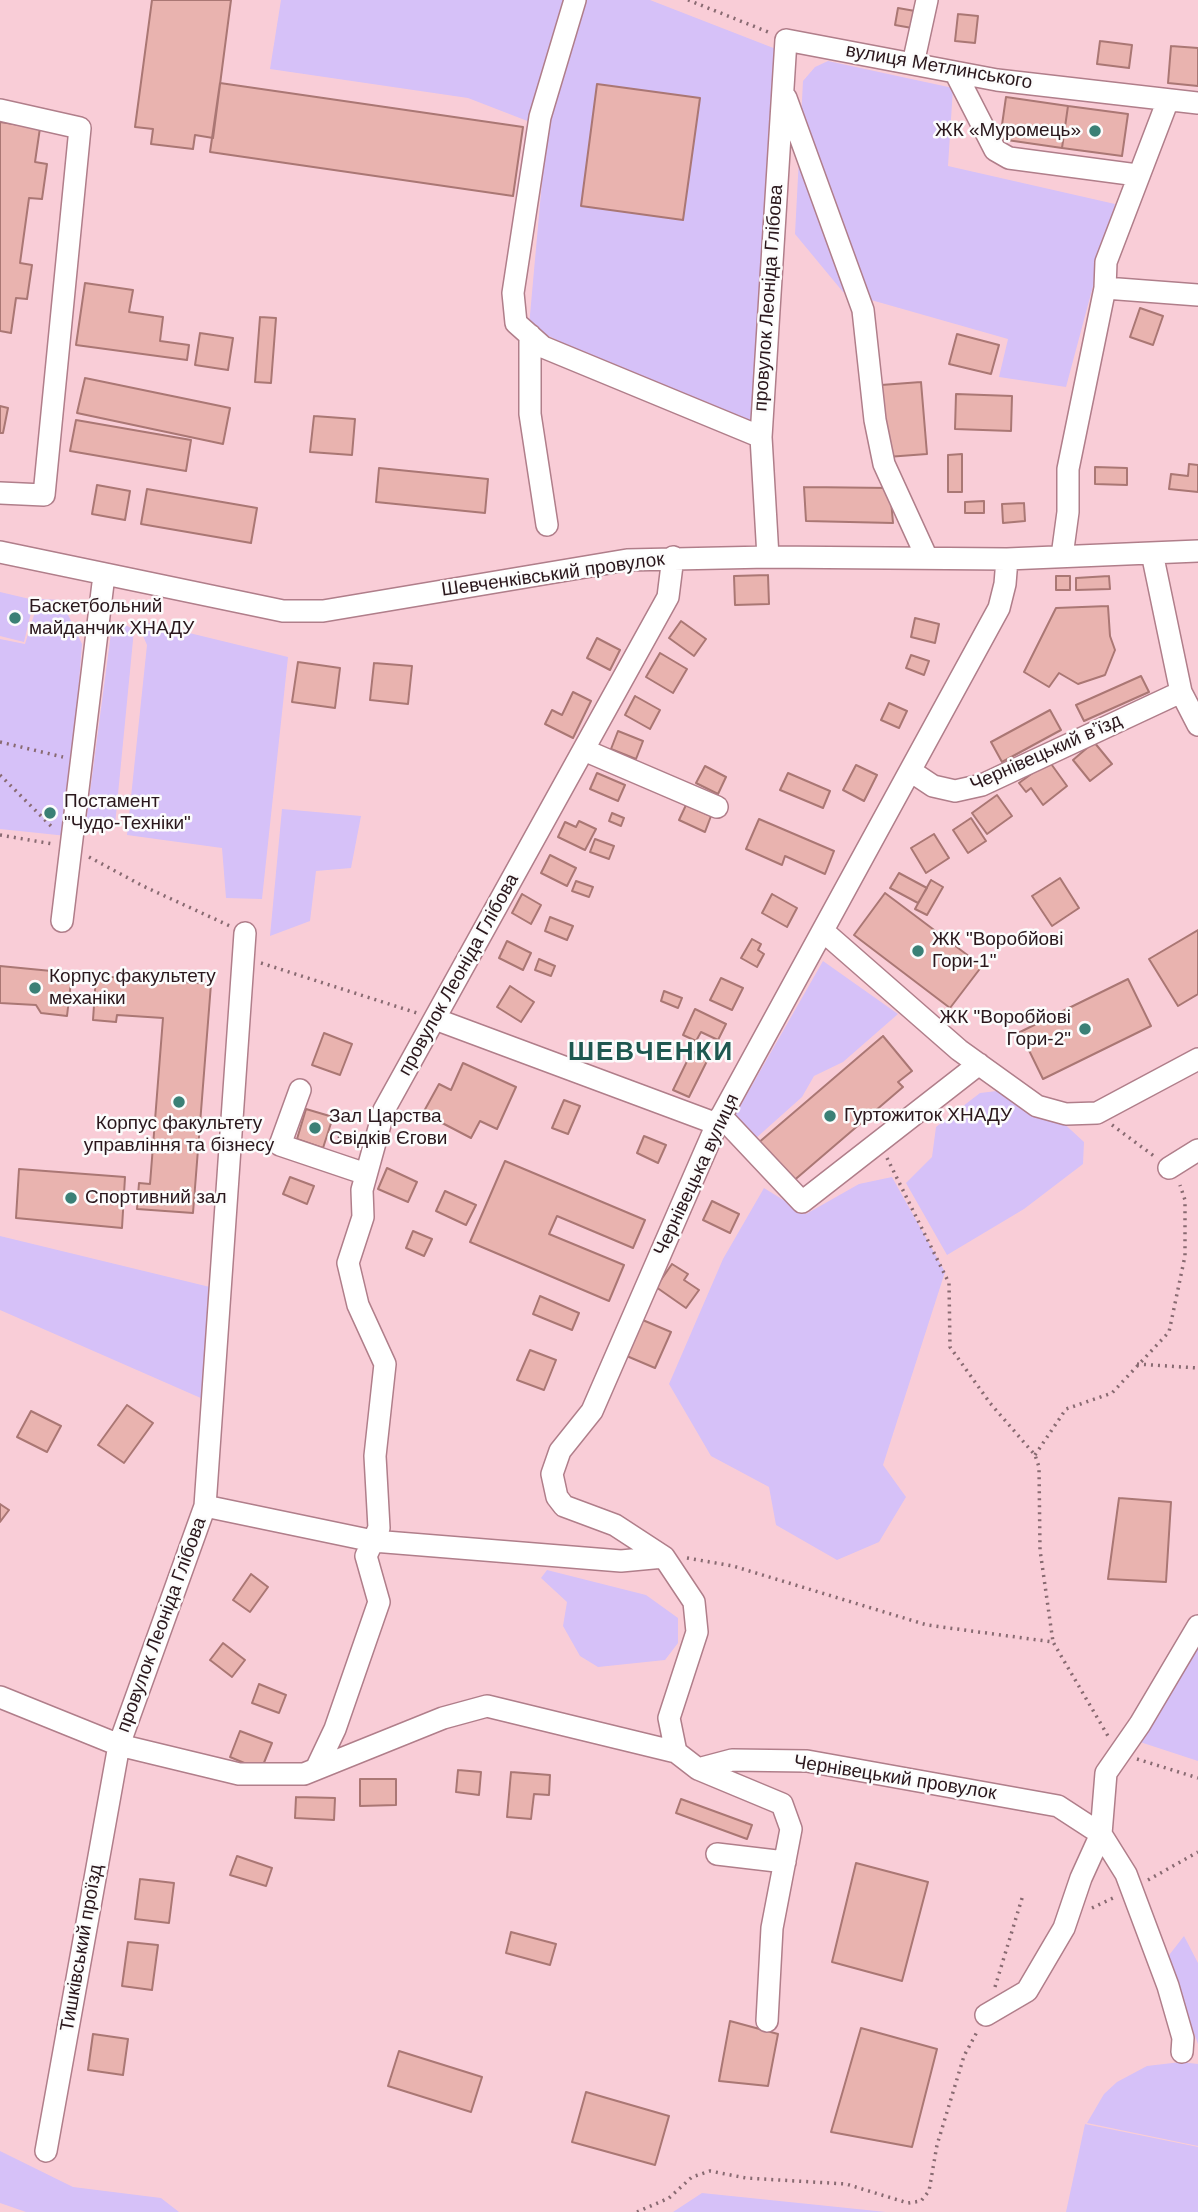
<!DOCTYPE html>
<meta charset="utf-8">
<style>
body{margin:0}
canvas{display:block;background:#f9cdd7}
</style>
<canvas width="1198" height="2212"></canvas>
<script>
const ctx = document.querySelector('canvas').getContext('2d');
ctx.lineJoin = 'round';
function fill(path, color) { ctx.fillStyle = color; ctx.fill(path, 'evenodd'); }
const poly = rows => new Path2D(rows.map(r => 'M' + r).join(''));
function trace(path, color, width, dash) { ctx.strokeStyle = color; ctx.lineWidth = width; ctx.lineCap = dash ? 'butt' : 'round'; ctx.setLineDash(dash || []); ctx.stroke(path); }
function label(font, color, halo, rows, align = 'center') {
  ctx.font = font + ' Arial,sans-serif'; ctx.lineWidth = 5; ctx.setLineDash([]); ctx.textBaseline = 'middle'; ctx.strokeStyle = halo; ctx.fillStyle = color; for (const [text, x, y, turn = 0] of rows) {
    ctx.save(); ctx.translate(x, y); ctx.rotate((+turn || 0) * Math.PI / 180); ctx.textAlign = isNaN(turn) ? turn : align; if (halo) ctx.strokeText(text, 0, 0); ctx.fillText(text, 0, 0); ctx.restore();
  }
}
const green = poly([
 [281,0,565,0,530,122,468,98,270,69],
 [585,0,650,0,776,49,756,428,634,379,529,326,549,104],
 [828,61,953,88,948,166,1115,204,1066,387,999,377,1008,339,843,292,795,234,803,81,815,67],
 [0,592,34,600,24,642,0,636],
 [39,599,61,600,82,644,67,836,0,829,0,639,25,644],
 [136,620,288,657,262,899,226,898,222,848,127,835,147,645],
 [121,622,134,630,115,825,86,822,111,633],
 [282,809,361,816,351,868,316,871,310,921,270,936],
 [823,961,898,1014,843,1062,814,1076,802,1097,755,1139,735,1115],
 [1005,1090,1058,1118,1084,1142,1083,1164,1024,1209,947,1255,906,1183,932,1157,936,1127,980,1093],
 [892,1177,945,1272,883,1465,906,1497,879,1542,837,1560,776,1525,769,1487,711,1456,669,1384,723,1259,764,1188,806,1214,859,1184],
 [0,1236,214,1288,203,1399,0,1310],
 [547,1570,646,1595,678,1618,678,1643,665,1660,598,1667,580,1656,563,1626,567,1602,541,1578],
 [1198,1640,1198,1761,1137,1741],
 [1184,1936,1198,1963,1198,2044,1166,1959],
 [1181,2062,1198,2064,1198,2146,1087,2123,1104,2094,1117,2082,1147,2066],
 [1085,2124,1198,2147,1198,2212,1066,2212],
 [0,2151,73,2187,161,2198,179,2212,26,2212,0,2203],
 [702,2193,886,2212,673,2212]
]);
const building = poly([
 [152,0,231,0,213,138,195,135,193,149,151,144,153,129,135,127,152,0],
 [898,8,915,11,912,28,895,25,898,8],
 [958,14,978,16,975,43,955,41,958,14],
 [1100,41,1132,45,1129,68,1097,64,1100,41],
 [1171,46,1198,48,1198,86,1168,83,1171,46],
 [220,83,523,127,513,196,210,152,220,83],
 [597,84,700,98,683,220,581,206,597,84],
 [1006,97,1068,106,1062,148,1000,139,1006,97],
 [1068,106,1128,114,1122,156,1062,148,1068,106],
 [0,122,40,128,35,162,47,164,42,199,29,198,20,263,32,265,27,299,16,298,11,333,0,331,0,122],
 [85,283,133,290,129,312,163,317,160,341,189,345,187,360,76,345,85,283],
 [1140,308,1163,316,1153,345,1130,337,1140,308],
 [260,317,276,318,271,383,255,382,260,317],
 [200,333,233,338,228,370,195,365,200,333],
 [957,334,999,345,991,374,949,364,957,334],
 [85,378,230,408,223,444,77,413,85,378],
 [921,382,927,454,887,457,881,385,921,382],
 [956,394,1012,396,1011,431,955,429,956,394],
 [0,406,8,408,3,433,0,433,0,406],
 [314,416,355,419,352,455,310,452,314,416],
 [76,420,191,440,186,471,70,451,76,420],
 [962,454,962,492,948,492,948,455,962,454],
 [1189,464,1198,465,1198,492,1169,489,1171,474,1188,476,1189,464],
 [1095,467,1127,468,1127,485,1095,484,1095,467],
 [379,468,488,479,485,513,376,502,379,468],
 [97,485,130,491,125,520,92,514,97,485],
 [804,487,890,488,893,523,806,521,804,487],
 [147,489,257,508,251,543,141,524,147,489],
 [984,501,984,513,965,513,965,502,984,501],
 [1024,503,1025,521,1003,523,1002,504,1024,503],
 [768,575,769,604,735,605,734,576,768,575],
 [1056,576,1070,576,1070,590,1056,590,1056,576],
 [1109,576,1110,589,1076,590,1076,578,1109,576],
 [1108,606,1110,636,1115,650,1105,675,1078,684,1059,673,1049,687,1024,672,1056,608,1108,606],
 [915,618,939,624,935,643,911,637,915,618],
 [681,621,706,639,694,656,669,638,681,621],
 [597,638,620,650,610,670,587,658,597,638],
 [660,653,687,669,673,693,646,677,660,653],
 [911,655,929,661,924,675,906,668,911,655],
 [298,662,340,668,335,708,292,702,298,662],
 [374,663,412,666,408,704,370,700,374,663],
 [1141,676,1149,692,1084,721,1076,705,1141,676],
 [573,692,591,701,573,738,545,724,552,710,562,715,573,692],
 [635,696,660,710,650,729,625,715,635,696],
 [889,703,907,711,899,728,881,720,889,703],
 [1050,710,1061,730,1002,762,991,742,1050,710],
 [618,731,643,741,636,759,611,749,618,731],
 [1094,742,1112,764,1090,781,1073,760,1094,742],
 [1049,761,1067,786,1043,805,1031,788,1026,792,1019,783,1049,761],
 [856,765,877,775,864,801,843,790,856,765],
 [705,766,726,777,718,794,696,783,705,766],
 [597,773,625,785,618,801,590,789,597,773],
 [788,773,830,791,823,808,780,790,788,773],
 [997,795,1012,816,987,834,972,813,997,795],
 [686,805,711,816,705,832,679,820,686,805],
 [612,813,624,818,621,826,609,821,612,813],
 [971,818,986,841,968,853,953,830,971,818],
 [759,819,834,851,825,874,785,856,782,865,746,849,759,819],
 [579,821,596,829,585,850,558,837,565,822,576,827,579,821],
 [934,834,949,858,926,873,911,848,934,834],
 [595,839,614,846,609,859,590,852,595,839],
 [550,855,576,868,567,886,541,873,550,855],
 [899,873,927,888,918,903,890,888,899,873],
 [1060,878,1079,908,1052,926,1032,896,1060,878],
 [931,880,943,887,927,915,915,909,931,880],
 [576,881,593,887,589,897,572,891,576,881],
 [885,893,982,966,950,1008,854,935,885,893],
 [522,894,541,905,531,924,512,913,522,894],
 [772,894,797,908,787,927,762,913,772,894],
 [550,917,573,926,567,940,545,931,550,917],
 [1198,930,1198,994,1178,1006,1149,959,1198,930],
 [752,939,761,944,758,950,764,954,757,967,741,958,752,939],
 [507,941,531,953,523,970,499,958,507,941],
 [539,959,555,966,551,976,535,970,539,959],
 [0,966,72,973,67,1016,41,1013,36,1005,0,1003,0,966],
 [96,976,211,984,193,1213,137,1209,139,1183,150,1184,163,1018,117,1015,116,1022,93,1020,96,976],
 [721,978,743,988,732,1010,710,1000,721,978],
 [1128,979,1151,1026,1043,1079,1020,1032,1128,979],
 [510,986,534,1002,521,1022,497,1007,510,986],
 [664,991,682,998,678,1008,661,1001,664,991],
 [695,1009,726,1024,718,1040,701,1032,696,1041,683,1035,695,1009],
 [324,1033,352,1044,340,1075,312,1065,324,1033],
 [883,1036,912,1071,898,1082,903,1087,791,1183,757,1144,883,1036],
 [692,1051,708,1059,689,1097,673,1090,692,1051],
 [463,1063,516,1087,497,1129,480,1121,471,1138,423,1113,439,1084,451,1090,463,1063],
 [564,1100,580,1106,568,1134,552,1128,564,1100],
 [306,1109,333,1117,323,1148,297,1139,306,1109],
 [644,1136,666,1145,658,1163,637,1153,644,1136],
 [505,1161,645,1220,633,1248,557,1216,549,1234,624,1265,609,1301,470,1242,505,1161],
 [387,1168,417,1182,408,1202,378,1189,387,1168],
 [19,1169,125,1177,122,1228,16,1218,19,1169],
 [290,1177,314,1186,307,1204,283,1194,290,1177],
 [445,1191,476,1205,466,1225,436,1211,445,1191],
 [712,1201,739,1214,730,1233,703,1220,712,1201],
 [413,1231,432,1239,424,1256,406,1248,413,1231],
 [672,1264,688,1274,684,1280,699,1290,686,1308,656,1287,672,1264],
 [540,1296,579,1313,572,1330,533,1314,540,1296],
 [638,1318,671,1332,655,1368,622,1354,638,1318],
 [530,1350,556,1360,544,1390,517,1380,530,1350],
 [127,1405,153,1423,124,1463,98,1445,127,1405],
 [31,1411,61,1426,47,1452,17,1437,31,1411],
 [1119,1498,1171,1502,1166,1582,1108,1579,1119,1498],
 [0,1504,9,1510,0,1522,0,1504],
 [251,1574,268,1587,250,1612,233,1600,251,1574],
 [223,1643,245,1660,232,1677,210,1660,223,1643],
 [259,1684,286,1695,279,1713,252,1703,259,1684],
 [240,1731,272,1743,261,1770,230,1757,240,1731],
 [458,1770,481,1772,479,1795,456,1792,458,1770],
 [511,1772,550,1775,549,1795,534,1794,531,1819,507,1817,511,1772],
 [360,1779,396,1779,396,1805,360,1806,360,1779],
 [296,1797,335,1798,334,1820,295,1818,296,1797],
 [681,1799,752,1825,747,1839,676,1813,681,1799],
 [237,1856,272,1868,266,1886,230,1875,237,1856],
 [856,1863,928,1882,902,1981,832,1962,856,1863],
 [140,1879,174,1883,169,1923,135,1919,140,1879],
 [511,1932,556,1944,550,1965,506,1953,511,1932],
 [128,1942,158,1945,152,1990,122,1986,128,1942],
 [730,2021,778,2034,768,2086,719,2081,730,2021],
 [861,2028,937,2049,912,2147,831,2132,861,2028],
 [93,2034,128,2039,123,2075,88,2070,93,2034],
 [399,2051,482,2077,471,2112,388,2086,399,2051],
 [586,2092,669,2116,655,2165,572,2142,586,2092]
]);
const path = poly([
 [688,0,768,32],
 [0,742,63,757],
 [0,775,53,828],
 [0,835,53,844],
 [89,857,143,886,230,926],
 [261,963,417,1013],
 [1112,1125,1154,1156],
 [338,1136,355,1142],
 [887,1158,949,1283,950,1347,990,1403,1035,1455,1039,1467,1040,1550,1053,1642],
 [1137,1364,1198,1368],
 [1035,1455,1066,1409,1112,1393,1169,1332,1185,1256,1185,1200,1180,1185],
 [687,1558,733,1566,927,1625,1053,1642,1108,1736],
 [1137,1759,1198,1778],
 [1148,1880,1198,1852],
 [1092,1908,1113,1898],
 [995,1987,1023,1895],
 [637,2212,669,2198,692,2177,710,2171,746,2178,846,2184,908,2203,921,2201,929,2191,937,2145,964,2056,978,2030]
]);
const minor = poly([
 [575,0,540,117,513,293,516,323,543,347,761,437],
 [913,64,927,0],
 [955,72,995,150,1009,158,1137,175],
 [786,98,863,310,875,420,884,464,927,558],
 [0,110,80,128,44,495,0,493],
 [1105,288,1198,295],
 [530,335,530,414,547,525],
 [0,552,283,611,323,611,627,560,768,557,1007,559,1198,551],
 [1152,553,1181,692,1198,725],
 [1062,556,1068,512,1068,469,1105,288,1106,262,1168,100],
 [768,557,761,437,786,40,997,80,1198,103],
 [584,750,717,807],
 [912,772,933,786,955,791,982,785,1181,692],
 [62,921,104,575],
 [823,931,959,1050,1037,1106,1066,1114,1097,1113,1198,1059],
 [435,1019,717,1124],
 [300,1090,280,1145,366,1174],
 [721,1116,802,1202,979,1064],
 [1169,1168,1198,1150],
 [205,1506,373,1541,621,1561,664,1557],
 [0,1697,119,1745,239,1774,304,1774,443,1718,487,1706,676,1752,698,1769,732,1760,807,1761,1058,1806,1101,1834,1126,1874,1168,1986,1183,2038,1182,2052],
 [676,1752,669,1718,697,1632,694,1602,664,1557,615,1525,564,1506,557,1497,552,1474,560,1451,592,1411,717,1124,999,608,1005,584,1007,559],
 [316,1769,335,1729,379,1602,366,1556,379,1528,375,1456,385,1364,358,1305,348,1263,363,1217,362,1190,384,1110,668,597,673,557],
 [698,1769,782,1804,791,1829,772,1928,767,2021],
 [717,1854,785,1862],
 [986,2015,1027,1991,1064,1928,1081,1878,1101,1834,1106,1773,1140,1724,1198,1626],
 [46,2151,119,1745,205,1506,245,933]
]);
const markers = [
 [1095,131,7,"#3b8076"],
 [15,618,7,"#3b8076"],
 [50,813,7,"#3b8076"],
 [918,951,7,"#3b8076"],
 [35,988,7,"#3b8076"],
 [1085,1029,7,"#3b8076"],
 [179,1102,7,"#3b8076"],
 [830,1116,7,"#3b8076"],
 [315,1128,7,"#3b8076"],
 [71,1198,7,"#3b8076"]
];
const streetNames = [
 ["вулиця Метлинського",939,67,10],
 ["провулок Леоніда Глібова",769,298,-86],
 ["Шевченківський провулок",553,575,-8],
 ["Чернівецький вʼїзд",1046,753,-24],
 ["провулок Леоніда Глібова",459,975,-61],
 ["Чернівецька вулиця",697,1175,-65],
 ["провулок Леоніда Глібова",162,1625,-70],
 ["Чернівецький провулок",895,1778,9],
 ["Тишківський проїзд",82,1948,-80]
];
const poiNames = [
 ["ЖК «Муромець»",1081,131,"right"],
 ["Баскетбольний",29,607],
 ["майданчик ХНАДУ",29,629],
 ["Постамент",64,802],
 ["\"Чудо-Техніки\"",64,824],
 ["ЖК \"Воробйові",932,940],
 ["Гори-1\"",932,962],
 ["Корпус факультету",49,977],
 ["механіки",49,999],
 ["ЖК \"Воробйові",1071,1018,"right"],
 ["Гори-2\"",1071,1040,"right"],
 ["Гуртожиток ХНАДУ",844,1116],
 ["Зал Царства",329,1117],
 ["Свідків Єгови",329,1139],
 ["Корпус факультету",179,1124,"center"],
 ["управління та бізнесу",179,1146,"center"],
 ["Спортивний зал",85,1198]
];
const districtNames = [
 ["ШЕВЧЕНКИ",651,1053]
];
fill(green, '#d6c1f8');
fill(building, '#e9b3af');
trace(building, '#aa7774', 2);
trace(minor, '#b07e8a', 24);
trace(path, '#886a71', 3.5, [2, 5]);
trace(minor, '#fff', 21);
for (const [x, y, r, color] of markers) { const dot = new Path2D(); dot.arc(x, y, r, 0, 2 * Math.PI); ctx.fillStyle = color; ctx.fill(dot); trace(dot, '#fcfcfc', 2.5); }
label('19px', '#2a171c', '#fcfcfc', streetNames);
label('19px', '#2a171c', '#fcfcfc', poiNames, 'left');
ctx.letterSpacing = '2px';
label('bold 26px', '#1f5850', '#fcfcfc', districtNames);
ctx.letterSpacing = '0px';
</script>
